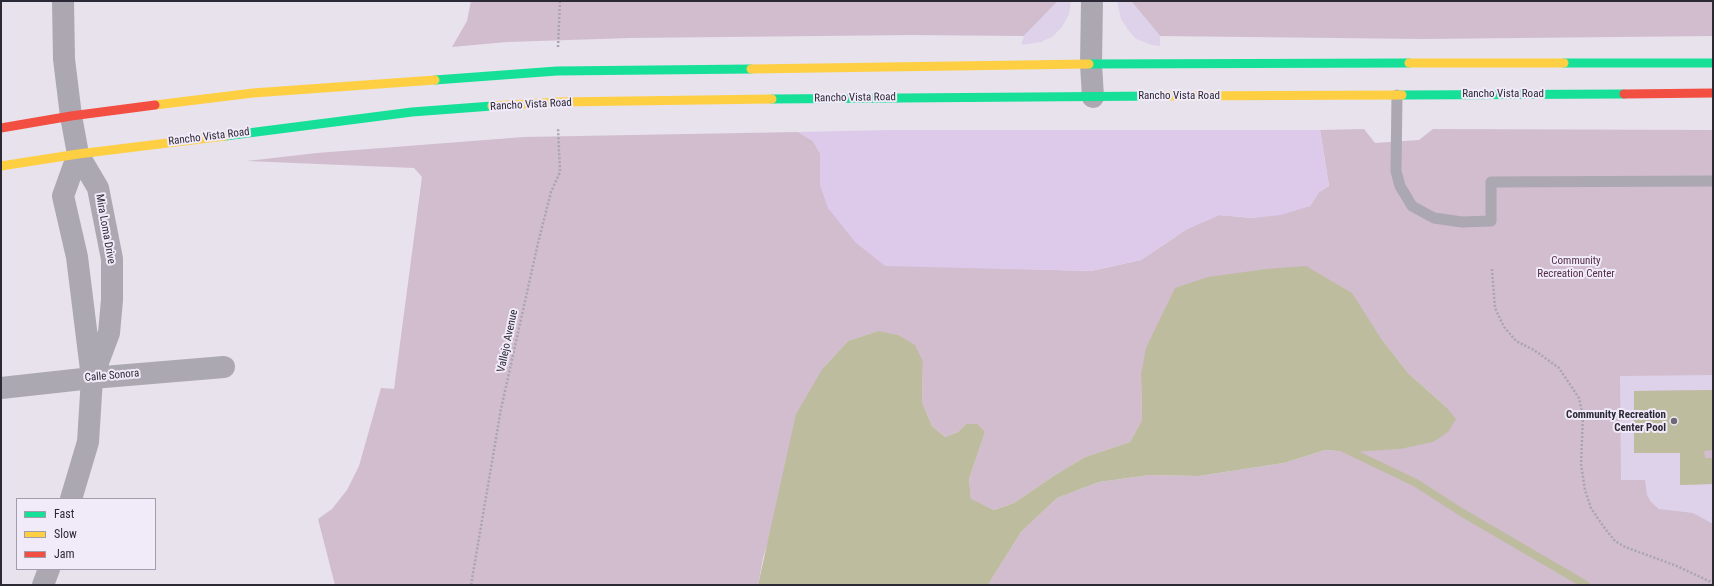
<!DOCTYPE html>
<style>
body{margin:0}
#map{position:relative;width:1714px;height:586px;overflow:hidden;background:#e7e2ec;font-family:"Roboto Condensed",sans-serif}
canvas{display:block}
.frame{position:absolute;inset:0;border:2px solid #2c2936;pointer-events:none}
.legend{position:absolute;left:16px;top:498px;width:140px;height:72px;box-sizing:border-box;background:#f1eaf9;border:1px solid #a29dab;margin:0;padding:5px 7px;list-style:none;font-size:12px;color:#2c2936}
.legend li{display:flex;align-items:center;gap:8px;height:20px}
.legend b{width:20px;border:1px solid #a29dab}
</style>
<div id="map">
<canvas width="1714" height="586"></canvas>
<div class="frame"></div>
<ul class="legend">
<li><b style="height:5px;background:#16e098"></b>Fast</li>
<li><b style="height:5px;background:#ffcf43"></b>Slow</li>
<li><b style="height:5px;background:#f24e42"></b>Jam</li>
</ul>
</div>
<script>
const ctx = document.querySelector('canvas').getContext('2d');
ctx.lineJoin = 'round';
function fill(path, color) { ctx.fillStyle = color; ctx.fill(path, 'evenodd'); }
const poly = rows => new Path2D(rows.map(r => 'M' + r).join(''));
function trace(path, color, width, dash) { ctx.strokeStyle = color; ctx.lineWidth = width; ctx.lineCap = dash ? 'butt' : 'round'; ctx.setLineDash(dash || []); ctx.stroke(path); }
function label(font, color, halo, rows, align = 'center') {
  ctx.font = font + ' "Roboto Condensed",sans-serif'; ctx.lineWidth = 4; ctx.setLineDash([]); ctx.textBaseline = 'middle'; ctx.strokeStyle = halo; ctx.fillStyle = color; for (const [text, x, y, turn = 0] of rows) {
    ctx.save(); ctx.translate(x, y); ctx.rotate((+turn || 0) * Math.PI / 180); ctx.textAlign = isNaN(turn) ? turn : align; if (halo) ctx.strokeText(text, 0, 0); ctx.fillText(text, 0, 0); ctx.restore();
  }
}
const green = poly([
 [471,1,1058,1,1024,36,912,35,630,38,507,42,452,47,467,21],
 [1131,1,1713,1,1713,36,1423,39,1160,36],
 [1364,129,1375,143,1419,140,1433,129,1713,130,1713,585,988,585,1021,532,1057,498,1099,482,1150,475,1199,476,1284,463,1325,450,1352,452,1446,407,1408,373,1380,337,1141,375,1142,420,1130,442,1085,457,1055,475,1014,503,994,510,971,500,969,479,985,432,966,424,958,432,945,437,932,426,922,402,923,362,878,331,848,341,823,368,763,558,758,585,335,585,318,519,332,509,347,490,359,466,381,388,394,389,422,177,414,168,247,161,317,153,524,137,798,132,813,141,820,153,820,185,885,265,1091,271,1141,260,1187,229,1219,215,1253,218,1310,206,1319,192,1329,186,1320,130]
]);
const sand = poly([
 [889,130,1320,130,1329,186,1319,192,1310,206,1281,215,1253,218,1219,215,1187,229,1141,260,1091,271,885,266,855,242,828,208,820,185,820,153,813,141,798,132]
]);
const plaza = poly([
 [1058,1,1071,1,1069,14,1062,27,1052,37,1041,42,1021,45,1024,36],
 [1117,1,1131,1,1160,36,1160,46,1152,45,1136,39,1129,31,1121,19],
 [1713,375,1713,390,1634,391,1680,453,1680,485,1712,484,1713,476,1713,524,1693,513,1659,509,1651,502,1647,495,1645,480,1621,480,1620,376]
]);
const water = poly([
 [1306,266,1352,293,1380,337,1408,373,1446,407,1456,419,1448,432,1433,442,1400,449,1352,452,1325,450,1284,463,1199,476,1150,475,1099,482,1057,498,1021,532,988,585,758,585,796,414,823,368,848,341,878,331,898,335,915,345,923,362,922,402,932,426,945,437,958,432,966,424,977,424,985,432,969,479,971,499,994,510,1014,503,1055,475,1085,457,1130,442,1142,420,1141,375,1146,348,1175,288,1208,277,1266,269],
 [1713,390,1713,450,1704,451,1705,458,1713,458,1712,484,1680,485,1680,453,1634,453,1634,391]
]);
const stream = poly([
 [1343,448,1416,483,1461,512,1586,585]
]);
const path = poly([
 [558,47,560,1],
 [1492,269,1495,308,1504,327,1516,341,1534,350,1559,368,1579,398,1583,416,1581,464,1585,490,1591,508,1603,526,1615,541,1625,547,1677,566,1713,583],
 [471,585,501,409,538,243,551,192,560,172,558,128]
]);
const lane = poly([
 [1397,95,1396,171,1400,186,1412,206,1434,218,1462,222,1491,221,1491,182,1713,181]
]);
const street = poly([
 [63,1,64,59,71,116,78,154,98,188,112,259,112,300,109,333,92,378],
 [1092,1,1091,64,1093,97],
 [1,388,92,378,224,367],
 [71,499,88,442,92,378,77,257,63,196,78,154],
 [43,585,49,569]
]);
const fast = poly([
 [1564,63,1713,63],
 [1089,64,1409,63],
 [435,80,557,71,751,69],
 [1402,95,1624,94],
 [772,99,1159,96],
 [225,136,412,112,492,106]
]);
const slow = poly([
 [1409,63,1564,63],
 [751,69,1089,64],
 [1159,96,1402,95],
 [155,105,253,93,435,80],
 [492,106,558,102,772,99],
 [1,166,78,154,225,136]
]);
const jam = poly([
 [1624,94,1713,93],
 [1,128,71,116,155,105]
]);
const markers = [
 [1674,421,4,"#6d6a76"]
];
const streetNames = [
 ["Rancho Vista Road",1503,94],
 ["Rancho Vista Road",1179,96],
 ["Rancho Vista Road",855,98,-1],
 ["Rancho Vista Road",531,105,-3],
 ["Rancho Vista Road",209,137,-7],
 ["Mira Loma Drive",105,229,80],
 ["Vallejo Avenue",508,341,-78],
 ["Calle Sonora",112,376,-5]
];
const parkNames = [
 ["Community",1576,261],
 ["Recreation Center",1576,274]
];
const poiNames = [
 ["Community Recreation",1666,415],
 ["Center Pool",1666,428]
];
fill(green, '#d1bdce');
fill(sand, '#ddcaeb');
fill(plaza, '#ded2ea');
fill(water, '#bebc9f');
trace(stream, '#bebc9f', 8);
trace(path, '#a9a5b0', 2.5, [2, 2]);
trace(lane, '#aca8b2', 11);
trace(street, '#aca8b2', 22);
trace(fast, '#16e098', 9);
trace(slow, '#ffcf43', 9);
trace(jam, '#f24e42', 9);
for (const [x, y, r, color] of markers) { const dot = new Path2D(); dot.arc(x, y, r, 0, 2 * Math.PI); ctx.fillStyle = color; ctx.fill(dot); trace(dot, '#f1eaf9', 1.5); }
label('11px', '#2c2936', '#f1eaf9', streetNames);
label('11px', '#532e48', '#f1eaf9', parkNames);
label('bold 11px', '#2c2936', '#f1eaf9', poiNames, 'right');
</script>
